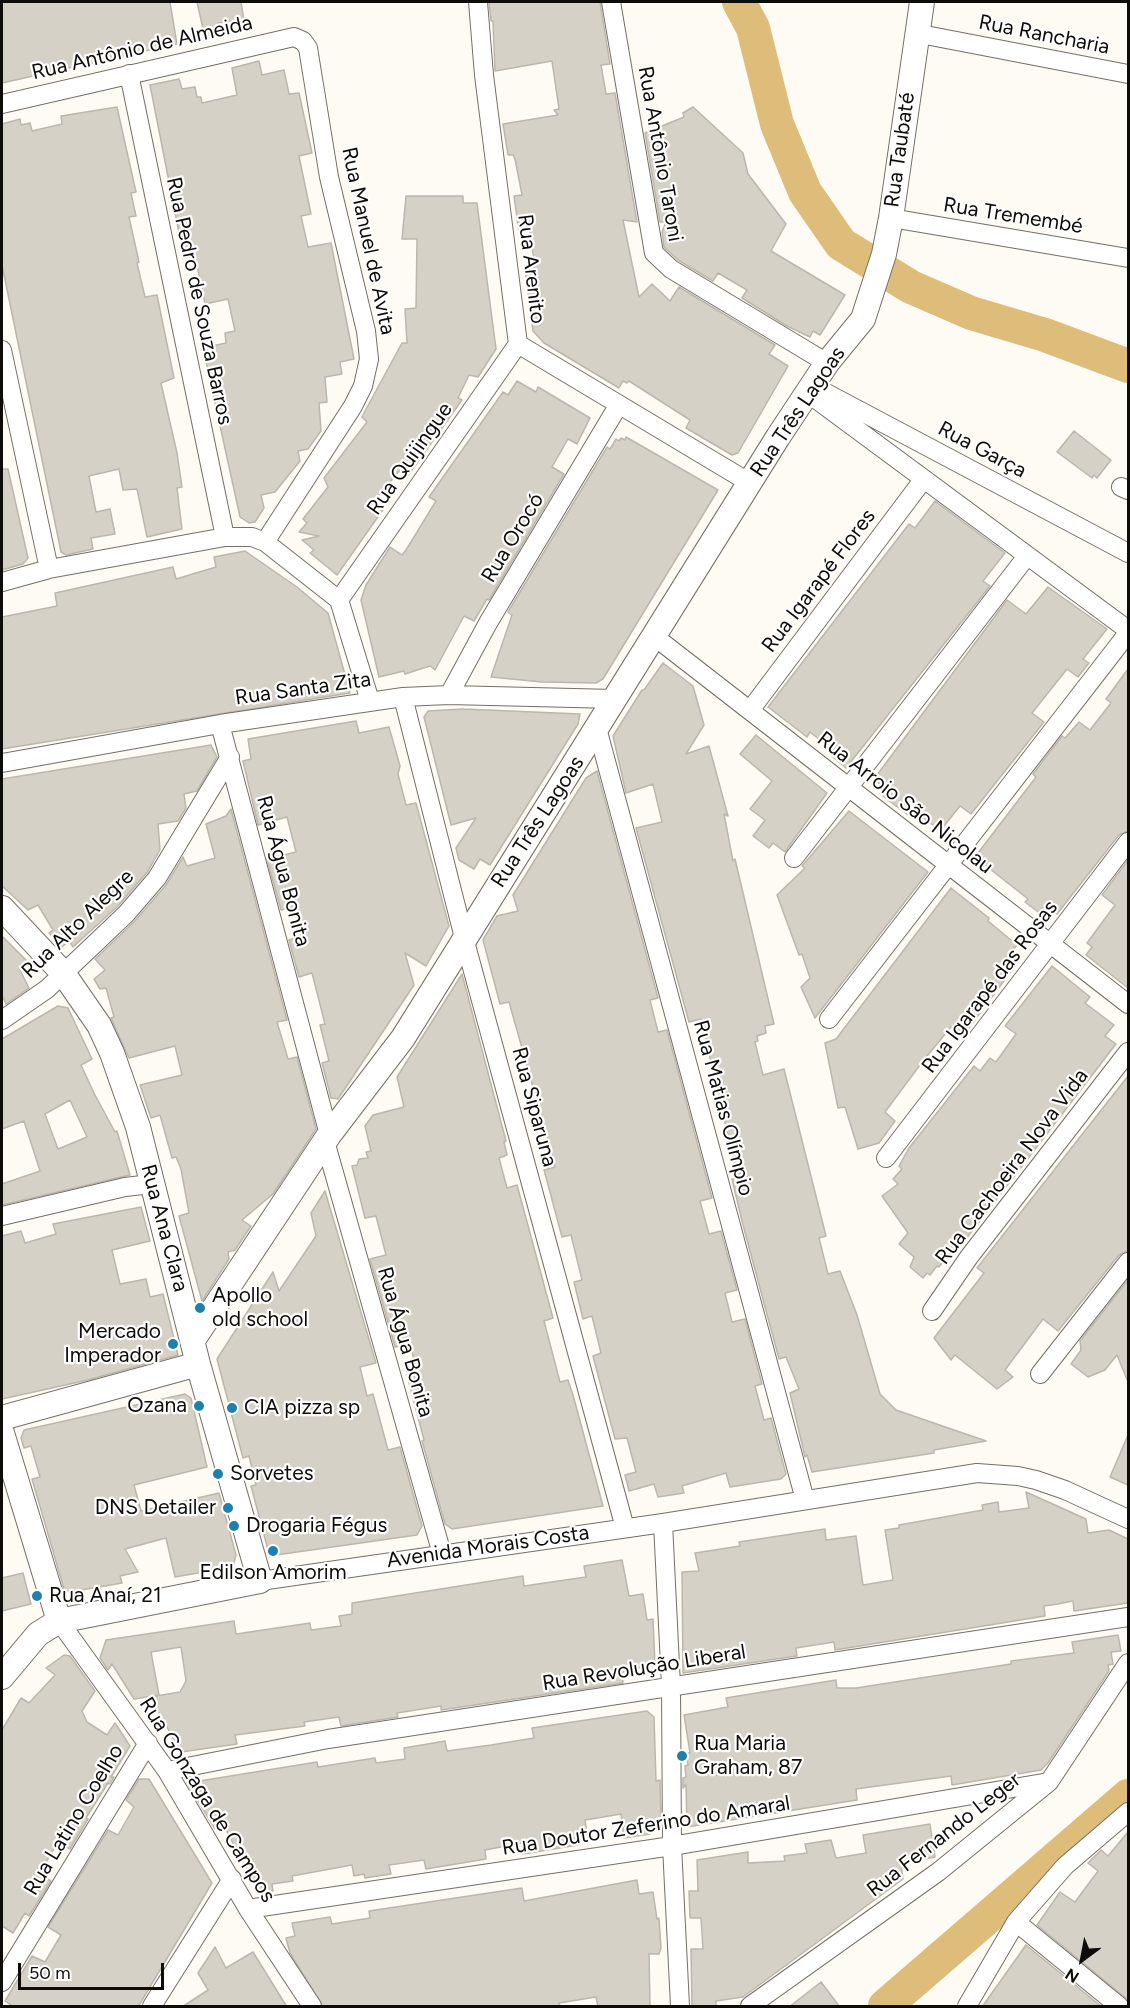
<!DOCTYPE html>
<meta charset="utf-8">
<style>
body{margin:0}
#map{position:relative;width:1130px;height:2008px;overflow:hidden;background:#fefbf5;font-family:Figtree,sans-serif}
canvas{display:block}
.frame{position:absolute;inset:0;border:3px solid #0d0c08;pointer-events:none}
.north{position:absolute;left:1052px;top:1930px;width:60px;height:60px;-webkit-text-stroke:4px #fff;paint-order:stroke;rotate:212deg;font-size:16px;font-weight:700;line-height:24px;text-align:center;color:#0d0c08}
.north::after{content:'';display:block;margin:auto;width:21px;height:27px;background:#0d0c08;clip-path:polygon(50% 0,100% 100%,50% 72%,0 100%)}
.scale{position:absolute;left:18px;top:1963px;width:146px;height:27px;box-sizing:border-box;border:3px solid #0d0c08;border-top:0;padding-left:8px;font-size:18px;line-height:21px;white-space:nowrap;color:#0d0c08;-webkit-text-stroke:4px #fff;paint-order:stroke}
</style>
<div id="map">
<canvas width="1130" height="2008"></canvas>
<div class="frame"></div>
<div class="north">N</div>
<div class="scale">50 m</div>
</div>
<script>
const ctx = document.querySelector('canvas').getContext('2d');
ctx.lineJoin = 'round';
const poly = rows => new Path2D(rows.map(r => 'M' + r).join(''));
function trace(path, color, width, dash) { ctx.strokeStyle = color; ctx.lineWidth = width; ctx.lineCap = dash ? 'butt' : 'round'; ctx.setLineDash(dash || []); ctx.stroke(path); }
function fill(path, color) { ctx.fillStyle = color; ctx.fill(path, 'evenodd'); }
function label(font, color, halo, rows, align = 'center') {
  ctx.font = font + ' Figtree,sans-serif'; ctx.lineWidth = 4.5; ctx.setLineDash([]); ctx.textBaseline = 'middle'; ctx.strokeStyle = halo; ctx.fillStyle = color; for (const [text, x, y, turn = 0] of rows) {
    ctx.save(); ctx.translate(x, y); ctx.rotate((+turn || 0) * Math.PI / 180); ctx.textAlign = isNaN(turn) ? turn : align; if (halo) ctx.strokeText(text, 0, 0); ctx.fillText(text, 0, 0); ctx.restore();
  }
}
const river = poly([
 [739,2,753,28,777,124,805,192,841,244,911,287,971,313,1045,335,1128,366],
 [885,2006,1128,1796]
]);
const building = poly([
 [2,2,170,2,177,44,2,83,2,2],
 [197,2,241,2,244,20,218,23,219,35,205,38,197,2],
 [489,2,600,2,610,64,601,65,606,94,615,93,637,222,623,220,639,297,652,284,670,301,679,287,775,345,769,354,788,366,738,453,732,455,686,428,690,420,629,381,627,383,623,381,619,388,544,343,533,331,525,270,535,268,530,231,519,232,514,196,522,195,515,159,513,155,508,155,503,124,558,115,554,110,559,109,552,61,495,71,493,21,491,21,489,2],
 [259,61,262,75,284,70,289,94,299,93,312,153,299,156,311,214,301,216,308,247,331,243,354,359,340,362,342,374,325,377,327,402,319,403,321,431,308,449,298,451,300,461,275,492,261,495,264,508,255,522,249,523,240,517,203,348,226,343,225,333,235,331,228,299,205,304,195,256,184,258,150,85,179,79,182,89,195,87,197,97,201,97,202,103,237,95,232,68,259,61],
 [117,107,136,192,131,193,136,216,129,217,139,262,137,263,145,297,157,295,174,378,161,383,177,453,182,487,177,488,182,529,147,537,137,489,123,490,119,469,89,476,96,512,110,509,115,534,91,538,93,549,66,555,61,552,2,265,2,124,20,119,21,125,30,123,32,131,62,124,61,116,117,107],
 [693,107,743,153,748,174,786,224,771,251,845,295,820,335,813,331,810,337,787,326,742,298,747,290,718,273,713,281,678,260,664,247,662,232,666,222,660,222,645,133,684,117,683,113,693,107],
 [406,196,463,196,463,203,477,203,496,349,478,377,469,375,458,398,462,400,407,477,399,471,376,499,385,507,337,575,310,553,314,550,302,540,319,536,299,532,307,523,303,519,328,487,324,478,367,422,362,417,365,411,402,343,407,343,405,309,416,308,417,239,402,239,406,196],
 [517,381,536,392,538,387,590,418,577,444,568,439,552,467,564,474,489,600,487,599,474,621,464,616,435,670,430,666,405,674,404,671,379,677,361,600,366,585,390,547,402,555,406,550,436,501,429,497,503,392,508,395,517,381],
 [1074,431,1111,460,1097,478,1094,475,1092,478,1057,452,1074,431],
 [626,437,718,490,603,679,596,683,542,682,491,677,512,615,508,612,607,447,610,449,616,439,619,441,621,438,625,440,626,437],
 [2,469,8,469,28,558,23,564,2,570,2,469],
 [935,501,1005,553,983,581,990,586,846,768,833,757,836,753,810,732,807,737,768,707,909,524,915,528,935,501],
 [245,551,297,587,328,613,350,693,2,749,2,617,57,606,55,593,173,567,176,579,216,567,214,557,245,551],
 [1048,587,1107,629,1083,659,1089,663,1078,677,1067,669,1032,713,1044,722,971,814,960,806,940,831,913,809,908,815,883,796,888,790,874,779,1007,600,1026,614,1048,587],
 [663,663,693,686,704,725,686,754,709,746,728,816,724,814,733,861,735,859,774,1024,765,1026,766,1033,757,1036,758,1041,755,1042,763,1075,784,1069,826,1236,819,1238,828,1274,840,1271,857,1315,880,1394,896,1410,986,1441,934,1450,934,1453,812,1472,807,1455,805,1457,790,1393,799,1389,786,1357,779,1359,743,1225,732,1179,738,1178,701,1019,689,1022,636,828,662,822,653,784,626,793,613,736,642,690,644,690,663,663],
 [1128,669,1128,831,1119,835,1057,914,1046,905,1038,912,1025,902,1028,899,985,865,988,861,978,853,1036,777,1033,774,1062,736,1065,738,1079,722,1090,730,1111,703,1106,699,1128,669],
 [463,709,580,714,578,724,490,865,480,859,474,869,459,860,456,848,476,818,451,825,424,717,428,711,463,709],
 [356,721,359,733,389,727,400,766,398,774,406,805,416,803,449,926,426,966,405,953,414,985,338,1099,331,1098,322,1063,329,1061,320,1025,325,1024,312,973,299,977,289,940,301,936,294,907,281,910,267,859,296,852,287,817,258,825,243,761,251,759,248,739,356,721],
 [756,735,827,793,785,852,773,843,769,848,753,836,765,820,750,809,772,781,740,754,756,735],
 [211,745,217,757,197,791,184,794,186,808,178,821,158,824,160,850,148,871,118,906,73,947,69,941,62,947,49,933,53,930,38,905,28,910,2,886,2,779,211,745],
 [597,771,658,998,650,1000,658,1032,667,1030,712,1198,700,1201,709,1234,721,1231,737,1290,725,1293,732,1322,745,1319,762,1384,755,1386,764,1420,771,1418,786,1474,781,1479,730,1487,726,1473,682,1486,684,1493,658,1497,654,1484,629,1491,625,1475,636,1472,627,1438,615,1439,593,1356,601,1353,592,1316,583,1319,574,1282,582,1280,571,1235,562,1237,544,1170,555,1167,547,1137,509,1002,500,1004,483,940,497,916,518,911,513,895,586,778,597,771],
 [231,809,287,1020,277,1022,288,1059,297,1057,316,1129,273,1194,242,1220,251,1226,235,1250,228,1252,229,1259,202,1301,179,1216,189,1213,181,1169,176,1157,172,1158,160,1115,151,1118,140,1085,182,1075,175,1046,129,1058,111,1018,114,1017,106,988,100,989,94,979,105,970,95,959,134,922,166,885,183,857,187,866,215,858,206,824,226,816,231,809],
 [849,811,928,872,815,1018,801,987,810,978,802,954,799,955,777,895,805,868,802,866,849,811],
 [1128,860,1128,988,1086,955,1092,947,1087,943,1115,905,1102,895,1128,860],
 [951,888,989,918,988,921,1017,945,1005,959,1015,966,963,1036,951,1027,923,1061,885,1112,895,1121,879,1143,858,1149,845,1107,838,1108,825,1043,836,1039,951,888],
 [2,936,28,962,19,968,29,988,6,1004,2,995,2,936],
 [1052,966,1090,997,1085,1003,1114,1025,1105,1036,1116,1044,956,1252,953,1254,951,1252,939,1267,937,1266,930,1275,927,1273,923,1278,910,1267,914,1257,899,1244,908,1233,882,1196,898,1184,893,1179,902,1169,899,1166,909,1148,974,1066,980,1071,990,1058,996,1062,1016,1034,1005,1026,1052,966],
 [462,974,506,1141,504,1142,507,1155,499,1158,507,1188,517,1185,553,1318,544,1321,560,1382,568,1380,573,1395,603,1506,452,1529,445,1524,422,1441,424,1440,407,1375,417,1372,410,1344,395,1347,370,1259,386,1255,376,1216,365,1218,352,1166,357,1165,359,1159,368,1158,366,1152,371,1151,365,1126,373,1115,404,1107,397,1077,462,974],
 [58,1006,68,1008,92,1059,81,1065,95,1095,115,1132,117,1131,130,1175,2,1205,2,1184,40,1171,24,1121,2,1129,2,1039,58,1006],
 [70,1100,87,1137,58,1149,45,1114,70,1100],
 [1128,1076,1128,1251,1119,1255,1058,1331,1043,1319,1005,1370,1013,1377,997,1389,955,1355,951,1360,934,1338,984,1273,977,1268,1128,1076],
 [325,1191,376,1363,360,1367,367,1396,373,1394,388,1450,400,1447,422,1526,417,1535,276,1555,268,1550,251,1486,256,1485,249,1456,243,1458,217,1359,273,1272,279,1291,316,1236,311,1213,325,1191],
 [141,1207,150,1241,112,1250,120,1284,146,1279,150,1297,163,1294,178,1355,88,1380,2,1399,2,1236,21,1231,25,1243,56,1234,53,1224,141,1207],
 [1128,1280,1128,1382,1117,1355,1105,1370,1088,1377,1071,1364,1081,1350,1080,1341,1128,1280],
 [185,1394,191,1398,207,1467,134,1485,141,1511,219,1493,236,1555,233,1567,175,1577,166,1538,125,1549,138,1572,120,1576,122,1583,70,1592,64,1589,32,1479,40,1477,31,1446,24,1448,21,1438,24,1430,185,1394],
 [1128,1435,1128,1485,1110,1477,1128,1435],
 [1026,1492,1086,1519,1088,1533,1109,1530,1128,1539,1128,1603,1074,1611,1073,1601,1058,1604,1044,1606,1045,1616,835,1650,834,1642,796,1648,797,1656,683,1673,682,1572,699,1571,695,1553,740,1546,739,1542,825,1529,826,1540,856,1536,863,1585,893,1580,885,1530,899,1528,899,1525,983,1510,982,1505,998,1502,999,1512,1029,1508,1026,1492],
 [622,1560,629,1596,643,1594,647,1620,653,1619,655,1664,625,1671,622,1673,623,1683,441,1710,441,1706,397,1713,398,1717,341,1726,339,1717,304,1722,305,1726,235,1735,237,1744,181,1752,150,1697,180,1692,186,1681,181,1647,151,1652,159,1695,134,1699,112,1664,108,1670,100,1658,106,1640,234,1621,236,1634,310,1623,311,1630,341,1626,339,1616,352,1614,352,1603,523,1576,524,1586,586,1577,584,1566,622,1560],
 [23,1573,31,1604,2,1611,2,1578,23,1573],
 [1118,1635,1121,1651,1111,1652,1113,1664,1108,1665,1109,1671,1048,1763,1041,1770,952,1785,951,1776,856,1789,857,1800,687,1827,686,1784,683,1788,683,1778,686,1777,685,1766,688,1765,686,1753,690,1753,684,1715,728,1707,726,1698,836,1680,837,1688,856,1688,1011,1664,1011,1661,1074,1653,1072,1642,1118,1635],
 [64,1655,70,1656,95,1691,82,1711,87,1722,107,1735,115,1723,130,1746,111,1777,114,1777,110,1784,108,1783,86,1818,88,1819,70,1849,58,1842,39,1874,51,1881,29,1916,25,1913,13,1933,2,1926,2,1730,21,1698,29,1703,55,1675,46,1668,64,1655],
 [647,1711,654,1717,656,1781,660,1780,661,1819,650,1834,624,1838,621,1814,585,1820,587,1832,577,1834,578,1845,523,1854,522,1843,485,1850,486,1859,426,1869,424,1860,389,1865,391,1874,365,1878,364,1874,354,1876,352,1865,292,1876,293,1881,272,1884,273,1891,259,1893,224,1826,215,1829,187,1783,317,1762,318,1767,375,1758,376,1763,405,1759,404,1748,445,1741,447,1751,491,1745,534,1738,532,1728,647,1711],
 [139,1779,149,1779,212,1883,138,2007,14,2007,5,2001,32,1956,45,1962,61,1935,48,1927,108,1830,118,1835,134,1807,126,1800,139,1779],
 [930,1824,935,1857,901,1864,903,1879,743,1997,716,2001,716,2007,692,2007,691,1949,703,1949,701,1918,690,1918,689,1891,698,1891,697,1860,748,1852,748,1863,785,1861,784,1856,807,1853,805,1844,831,1840,836,1858,866,1853,863,1835,930,1824],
 [1128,1832,1128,2000,1037,1925,1060,1892,1075,1902,1098,1871,1088,1863,1101,1850,1108,1856,1128,1832],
 [637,1880,639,1894,653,1892,657,1919,659,1918,661,1948,659,1954,649,1954,650,2007,598,2007,596,1997,559,2003,560,2007,323,2007,290,1953,286,1938,295,1936,292,1923,330,1917,332,1924,370,1918,369,1911,522,1888,524,1901,637,1880],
 [1026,1945,1102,2007,982,2007,1026,1945],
 [215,1947,226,1968,253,1952,287,2007,182,2007,208,1990,198,1973,215,1947],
 [821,1982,840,2007,789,2007,821,1982]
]);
const street = poly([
 [478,2,484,75,518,344,750,483],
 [611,2,654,253,671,269,827,363],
 [915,33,1128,74],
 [129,74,225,537],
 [2,104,294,37,303,41,308,48,329,177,366,331,369,359,363,386,353,406,265,542],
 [891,218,1128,258],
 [2,350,49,569],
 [815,387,1128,553],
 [809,394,1128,630],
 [1121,487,1128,490],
 [2,582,49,569,225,537,252,537,265,542,339,600,370,701],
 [339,600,518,344],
 [655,637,1128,1004],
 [449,695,488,623,618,406],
 [403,697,464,938,625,1528],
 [751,709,923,480],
 [220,724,329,1135],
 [597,728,805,1500],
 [2,763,220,724,403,697,449,695,615,699],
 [794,858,1027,556],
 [829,1019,1128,633],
 [2,1020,47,989,126,914,157,878,230,757],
 [325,1141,442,1554],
 [886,1158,1128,842],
 [2,1216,125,1187,151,1184],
 [932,1311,969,1257,1128,1052],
 [1040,1374,1128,1262],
 [663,1523,671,1686,672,1846,680,2006],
 [260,1581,663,1523,977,1473,1018,1476,1036,1480,1065,1490,1128,1519],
 [59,1621,167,1771,248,1909,312,2006],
 [167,1771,328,1739,1128,1617],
 [248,1909,672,1846,1049,1782],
 [1016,1922,1119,2006],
 [2,1982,148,1743],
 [152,2006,232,1879],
 [750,2006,938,1872,1049,1782,1128,1663],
 [967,2006,1016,1922,1065,1866,1128,1812]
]);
const secondary = poly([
 [2,908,63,973,99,1025,112,1053,138,1127,198,1364,260,1581,59,1621,38,1634,2,1677],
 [193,1340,329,1135,403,1038,778,437,827,363,863,319,884,254,891,218,922,2],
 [2,1418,198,1364],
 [2,1433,59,1621]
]);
const markers = [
 [200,1308,6,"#1f80ac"],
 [173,1344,6,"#1f80ac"],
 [199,1406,6,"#1f80ac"],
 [232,1408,6,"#1f80ac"],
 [218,1474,6,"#1f80ac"],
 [228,1508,6,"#1f80ac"],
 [234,1526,6,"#1f80ac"],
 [273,1551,6,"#1f80ac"],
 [37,1596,6,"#1f80ac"],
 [682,1756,6,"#1f80ac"]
];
const streetNames = [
 ["Rua Rancharia",1044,35,11],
 ["Rua Antônio de Almeida",142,48,-13],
 ["Rua Taubaté",900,150,-82],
 ["Rua Antônio Taroni",660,154,80],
 ["Rua Tremembé",1013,216,9],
 ["Rua Manuel de Avita",368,241,78],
 ["Rua Arenito",531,269,83],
 ["Rua Pedro de Souza Barros",199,301,78],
 ["Rua Três Lagoas",798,412,-56],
 ["Rua Garça",982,450,28],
 ["Rua Quijingue",410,459,-55],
 ["Rua Orocó",513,538,-59],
 ["Rua Igarapé Flores",819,581,-53],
 ["Rua Santa Zita",303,689,-8],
 ["Rua Arroio São Nicolau",905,803,38],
 ["Rua Três Lagoas",538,822,-57],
 ["Rua Água Bonita",283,871,75],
 ["Rua Alto Alegre",78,924,-44],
 ["Rua Igarapé das Rosas",990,987,-53],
 ["Rua Siparuna",534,1107,75],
 ["Rua Matias Olímpio",723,1108,75],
 ["Rua Cachoeira Nova Vida",1012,1167,-53],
 ["Rua Ana Clara",164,1228,75],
 ["Rua Água Bonita",405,1342,74],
 ["Avenida Morais Costa",488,1547,-8],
 ["Rua Revolução Liberal",644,1668,-9],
 ["Rua Gonzaga de Campos",207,1800,58],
 ["Rua Latino Coelho",74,1820,-59],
 ["Rua Doutor Zeferino do Amaral",646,1826,-9],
 ["Rua Fernando Leger",944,1835,-38]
];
const poiNames = [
 ["Apollo",212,1296],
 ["old school",212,1320],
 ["Mercado",161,1332,"right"],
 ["Imperador",161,1356,"right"],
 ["Ozana",187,1406,"right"],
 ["CIA pizza sp",244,1408],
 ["Sorvetes",230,1474],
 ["DNS Detailer",216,1508,"right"],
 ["Drogaria Fégus",246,1526],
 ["Edilson Amorim",273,1573,"center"],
 ["Rua Anaí, 21",49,1596],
 ["Rua Maria",694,1744],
 ["Graham, 87",694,1768]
];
trace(river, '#debc79', 34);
fill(building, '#d6d1c7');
trace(building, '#bcb7ad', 1.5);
trace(street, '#746f66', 20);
trace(secondary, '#746f66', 26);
trace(street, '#fff', 18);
trace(secondary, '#fff', 24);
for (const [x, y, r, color] of markers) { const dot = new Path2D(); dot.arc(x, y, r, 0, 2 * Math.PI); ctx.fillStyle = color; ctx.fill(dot); trace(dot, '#fff', 2); }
label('21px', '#0d0c08', '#fff', streetNames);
label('21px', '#0d0c08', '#fff', poiNames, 'left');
</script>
